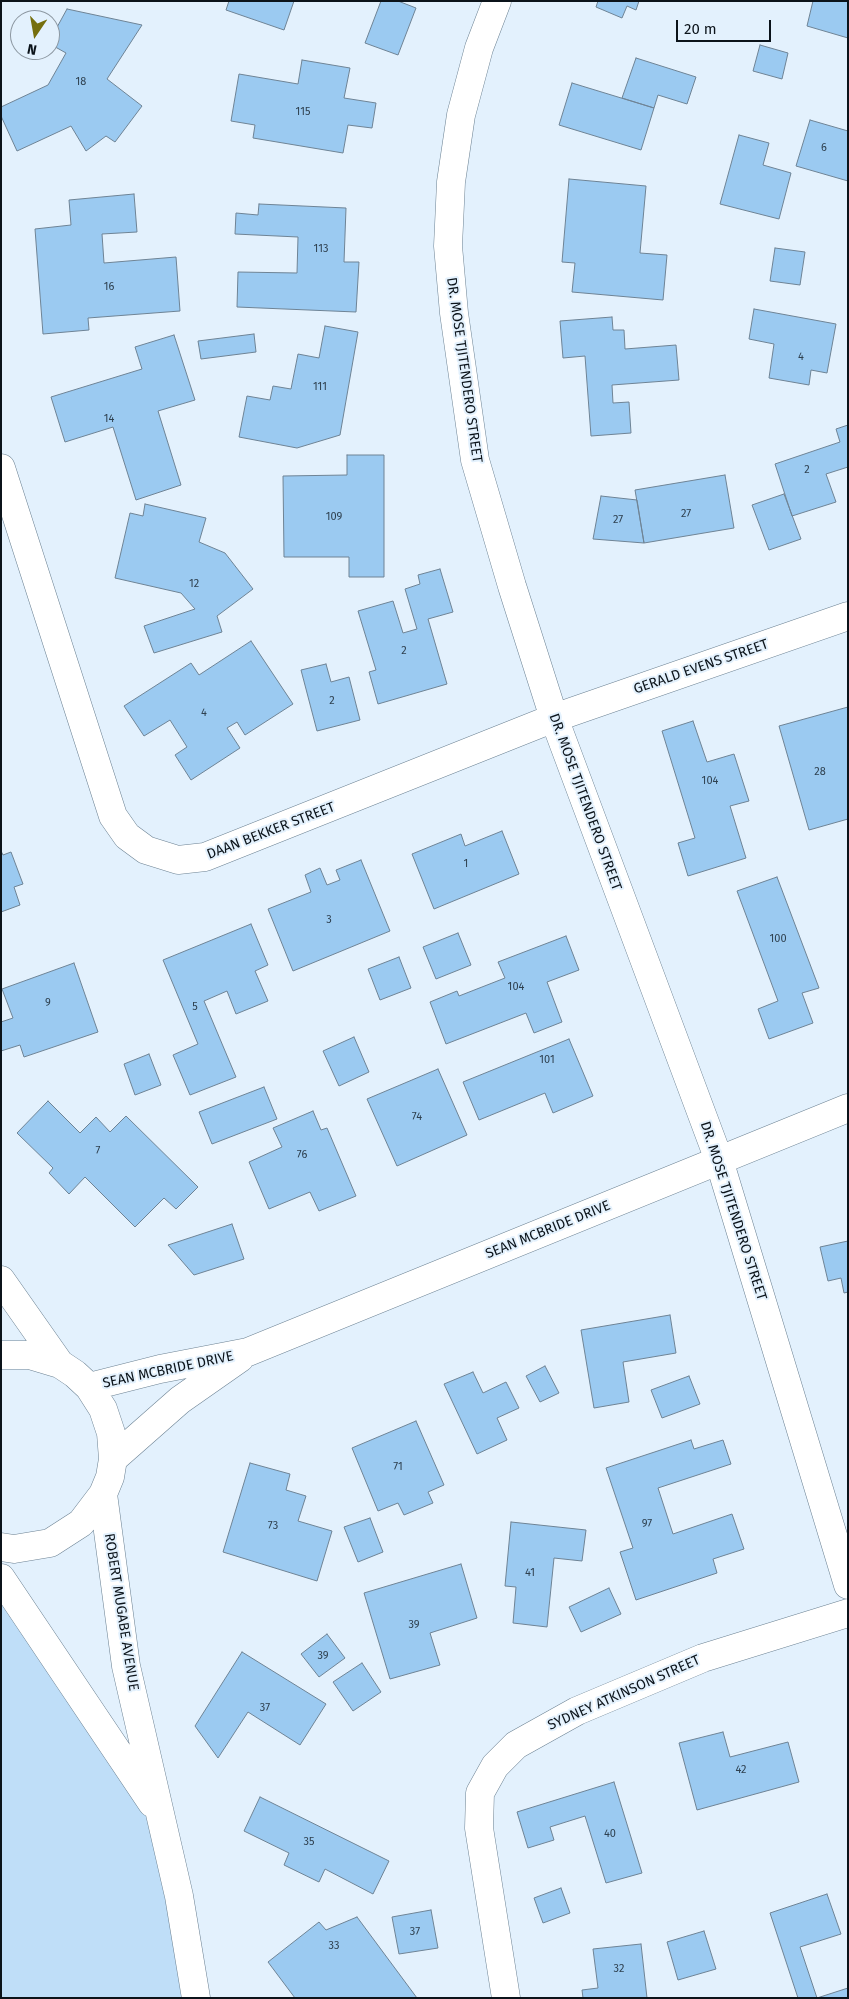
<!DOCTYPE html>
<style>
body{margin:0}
#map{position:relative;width:849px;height:1999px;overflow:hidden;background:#e3f1fd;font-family:"Fira Sans",sans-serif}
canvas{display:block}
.frame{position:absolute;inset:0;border:2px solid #0b131a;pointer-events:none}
.north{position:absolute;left:10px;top:10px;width:50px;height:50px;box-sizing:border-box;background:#e3f1fd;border:1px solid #8d98a2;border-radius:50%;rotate:192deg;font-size:14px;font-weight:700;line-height:20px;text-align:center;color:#0b131a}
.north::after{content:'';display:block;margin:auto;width:18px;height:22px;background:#756f0e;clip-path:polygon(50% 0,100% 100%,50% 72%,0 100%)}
.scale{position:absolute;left:676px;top:20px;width:95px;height:22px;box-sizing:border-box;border:2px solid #0b131a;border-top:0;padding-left:6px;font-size:15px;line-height:18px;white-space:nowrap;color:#0b131a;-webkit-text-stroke:4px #e3f1fd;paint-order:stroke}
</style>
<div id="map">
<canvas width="849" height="1999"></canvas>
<div class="frame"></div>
<div class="north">N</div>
<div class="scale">20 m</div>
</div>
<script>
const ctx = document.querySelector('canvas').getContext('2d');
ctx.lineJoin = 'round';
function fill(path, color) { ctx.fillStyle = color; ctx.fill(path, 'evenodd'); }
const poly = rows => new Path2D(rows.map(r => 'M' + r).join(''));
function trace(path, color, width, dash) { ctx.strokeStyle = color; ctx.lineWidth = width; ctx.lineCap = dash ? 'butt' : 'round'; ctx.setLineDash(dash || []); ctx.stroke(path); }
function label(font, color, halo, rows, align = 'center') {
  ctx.font = font + ' "Fira Sans",sans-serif'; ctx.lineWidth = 4; ctx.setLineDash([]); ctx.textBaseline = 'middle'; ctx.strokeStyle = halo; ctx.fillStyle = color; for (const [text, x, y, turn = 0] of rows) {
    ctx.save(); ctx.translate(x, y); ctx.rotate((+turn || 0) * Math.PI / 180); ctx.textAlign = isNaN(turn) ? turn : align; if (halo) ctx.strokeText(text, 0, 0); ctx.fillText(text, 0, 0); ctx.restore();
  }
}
const green = poly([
 [1,1578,161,1817,196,1998,1,1998]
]);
const building = poly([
 [229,1,294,1,284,30,226,10,229,1],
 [381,1,398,1,416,8,398,55,365,43,381,1],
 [598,1,639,1,636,10,627,6,622,18,596,7,598,1],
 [813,1,848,1,848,38,807,26,813,1],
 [67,9,142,25,107,79,142,106,115,142,106,136,86,151,71,126,17,151,1,116,1,107,48,85,66,53,50,44,50,40,67,9],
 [760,45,788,53,782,79,753,71,760,45],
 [636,58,696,77,687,104,658,95,654,108,622,98,636,58],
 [302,60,350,68,344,98,376,103,372,128,348,125,343,153,253,138,255,125,231,121,239,74,298,84,302,60],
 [572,83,654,108,641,150,559,125,572,83],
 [810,120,848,131,848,181,796,166,810,120],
 [739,135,769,143,763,165,791,173,779,219,720,204,739,135],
 [569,179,646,186,640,253,667,255,663,300,572,292,575,263,562,262,569,179],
 [134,194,137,232,102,234,104,263,176,257,180,311,88,318,89,330,43,334,35,229,71,225,69,200,134,194],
 [259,204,346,208,344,262,359,262,356,312,237,307,238,272,297,273,298,237,235,234,236,213,258,215,259,204],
 [775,248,805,252,800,285,770,281,775,248],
 [754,309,836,324,827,373,811,370,809,385,769,378,774,344,749,339,754,309],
 [612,317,613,330,624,330,625,349,676,345,679,380,612,385,613,403,629,402,631,433,591,436,585,356,563,358,560,321,612,317],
 [325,326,358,332,340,435,297,448,239,437,247,396,270,400,273,386,291,389,298,354,319,358,325,326],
 [254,334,256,352,201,359,198,341,254,334],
 [174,335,195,400,158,411,181,485,136,500,113,427,65,442,51,397,142,369,135,347,174,335],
 [848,425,848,467,826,474,836,502,792,516,775,464,840,442,836,429,848,425],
 [347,455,384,455,384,577,349,577,349,557,284,557,283,476,347,475,347,455],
 [725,475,734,528,644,543,635,490,725,475],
 [784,494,801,539,769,550,752,505,784,494],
 [601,496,637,500,644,543,593,539,601,496],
 [145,504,206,518,199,542,225,553,253,589,217,616,222,632,154,653,144,626,195,609,181,593,115,578,130,513,143,516,145,504],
 [440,569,453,612,428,619,447,684,378,704,369,672,376,670,358,611,393,601,403,633,417,629,405,589,420,584,418,575,440,569],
 [251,641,293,704,245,735,237,722,227,728,240,748,191,780,175,755,187,747,170,720,144,736,124,706,191,663,199,675,251,641],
 [326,664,331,682,349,677,360,720,317,731,301,670,326,664],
 [848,707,848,819,809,830,779,726,848,707],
 [693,721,707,762,734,754,749,801,730,806,746,858,688,876,678,843,695,838,662,731,693,721],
 [502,831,519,874,434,909,412,854,461,834,465,846,502,831],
 [1,851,3,855,11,852,23,884,14,887,20,905,1,912,1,851],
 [361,860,390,931,293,971,268,909,311,892,305,875,320,868,327,885,340,880,336,870,361,860],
 [777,877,819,988,802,993,813,1023,769,1039,758,1009,778,1001,737,891,777,877],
 [251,924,268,965,255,971,268,1001,236,1014,227,991,204,1001,236,1077,190,1095,173,1055,198,1044,163,960,251,924],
 [458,933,471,965,436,979,423,947,458,933],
 [566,936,579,970,547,982,562,1022,534,1033,526,1013,446,1044,430,1002,457,991,459,996,505,978,498,962,566,936],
 [399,957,411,988,380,1000,368,969,399,957],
 [74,963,98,1032,24,1057,20,1045,1,1051,1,1022,13,1018,2,989,74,963],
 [354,1037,369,1072,339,1086,323,1051,354,1037],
 [569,1039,593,1096,553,1113,545,1093,479,1120,463,1082,569,1039],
 [149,1054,161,1085,135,1095,124,1064,149,1054],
 [438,1069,467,1135,397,1166,367,1099,438,1069],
 [264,1087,277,1119,212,1144,199,1112,264,1087],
 [48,1101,80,1133,96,1117,110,1132,126,1116,198,1187,176,1209,164,1198,135,1227,85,1177,69,1194,49,1173,53,1168,17,1133,48,1101],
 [313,1111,321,1130,327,1128,356,1196,319,1211,310,1192,269,1209,249,1162,282,1147,273,1128,313,1111],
 [232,1224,244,1259,194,1275,168,1245,232,1224],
 [848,1241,848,1292,844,1293,841,1278,828,1281,820,1247,848,1241],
 [670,1315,676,1353,623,1362,629,1402,594,1408,581,1330,670,1315],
 [545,1366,559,1393,540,1402,526,1376,545,1366],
 [473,1372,483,1393,506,1382,519,1408,497,1418,507,1440,477,1454,444,1384,473,1372],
 [689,1376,700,1404,662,1418,651,1390,689,1376],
 [416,1421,444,1485,428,1492,433,1503,404,1515,398,1503,378,1511,352,1448,416,1421],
 [691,1440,694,1449,723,1440,731,1464,658,1488,673,1534,732,1514,744,1549,713,1559,717,1573,636,1600,620,1552,633,1548,606,1468,691,1440],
 [250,1463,290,1474,286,1490,306,1496,298,1521,332,1531,317,1581,223,1552,250,1463],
 [370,1518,383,1552,358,1562,344,1527,370,1518],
 [511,1522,586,1530,582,1561,554,1558,547,1627,513,1623,516,1587,505,1586,511,1522],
 [461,1564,477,1618,430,1633,440,1665,390,1679,364,1593,461,1564],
 [609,1588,621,1614,581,1632,569,1607,609,1588],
 [327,1634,345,1658,319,1677,301,1654,327,1634],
 [242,1652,326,1704,300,1745,248,1712,218,1758,195,1726,242,1652],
 [362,1663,381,1692,353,1711,333,1682,362,1663],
 [723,1732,730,1757,788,1742,799,1782,697,1810,679,1743,723,1732],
 [614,1782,642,1873,606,1883,585,1816,550,1827,554,1840,528,1848,517,1812,614,1782],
 [260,1797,389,1861,373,1894,325,1869,319,1882,284,1865,289,1853,244,1831,260,1797],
 [561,1888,570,1913,543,1923,534,1898,561,1888],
 [827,1894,841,1934,800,1947,817,1998,798,1998,770,1913,827,1894],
 [431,1910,438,1948,399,1954,392,1917,431,1910],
 [357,1917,417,1998,295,1998,268,1962,319,1922,326,1930,357,1917],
 [704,1931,716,1969,678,1980,667,1942,704,1931],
 [641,1944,647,1998,583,1998,582,1990,598,1988,593,1949,641,1944],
 [848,1988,848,1998,817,1998,848,1988]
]);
const minor = poly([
 [497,1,479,48,461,115,451,182,448,246,454,313,475,460,512,586,554,718,719,1160,848,1585],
 [1,468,113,816,127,836,146,850,178,860,205,857,554,718,848,616],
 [506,1998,479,1828,480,1793,495,1766,516,1745,577,1711,703,1658,848,1613]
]);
const major = poly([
 [1,1280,60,1364],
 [1,1355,30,1355,60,1364,75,1374,89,1387,103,1409,111,1433,113,1459,110,1477,103,1494,81,1523,50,1543,14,1549,1,1547],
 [89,1387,160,1369,248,1352,848,1108],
 [113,1459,180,1400,240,1358],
 [103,1494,126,1666,179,1896,196,1998],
 [1,1578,152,1803]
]);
const numberNames = [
 ["18",81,82],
 ["115",303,112],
 ["6",824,148],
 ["113",321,249],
 ["16",109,287],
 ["4",801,357],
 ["111",320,387],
 ["14",109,419],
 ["2",807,470],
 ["27",686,514],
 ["109",334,517],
 ["27",618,520],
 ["12",194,584],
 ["2",404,651],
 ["2",332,701],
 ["4",204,713],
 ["28",820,772],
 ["104",710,781],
 ["1",466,864],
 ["3",329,920],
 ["100",778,939],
 ["104",516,987],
 ["9",48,1003],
 ["5",195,1007],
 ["101",547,1060],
 ["74",417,1117],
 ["7",98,1151],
 ["76",302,1155],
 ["71",398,1467],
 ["97",647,1524],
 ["73",273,1526],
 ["41",530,1573],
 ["39",414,1625],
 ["39",323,1656],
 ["37",265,1708],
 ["42",741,1770],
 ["40",610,1834],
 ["35",309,1842],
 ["37",415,1932],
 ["33",334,1946],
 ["32",619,1969]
];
const streetNames = [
 ["DR. MOSE TJITENDERO STREET",464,370,82],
 ["GERALD EVENS STREET",701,667,-19],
 ["DR. MOSE TJITENDERO STREET",585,802,70],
 ["DAAN BEKKER STREET",271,831,-21],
 ["DR. MOSE TJITENDERO STREET",733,1211,72],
 ["SEAN MCBRIDE DRIVE",548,1230,-22],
 ["SEAN MCBRIDE DRIVE",168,1370,-12],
 ["ROBERT MUGABE AVENUE",121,1612,81],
 ["SYDNEY ATKINSON STREET",624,1693,-24]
];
fill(green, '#bfdef8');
fill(building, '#9bcaf1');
trace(building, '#6e8395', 1);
trace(minor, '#6c8293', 29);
trace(major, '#6c8293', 29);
trace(minor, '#fff', 28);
trace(major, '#fff', 28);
label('11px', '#2f4150', null, numberNames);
label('14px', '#0b131a', '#e3f1fd', streetNames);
</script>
